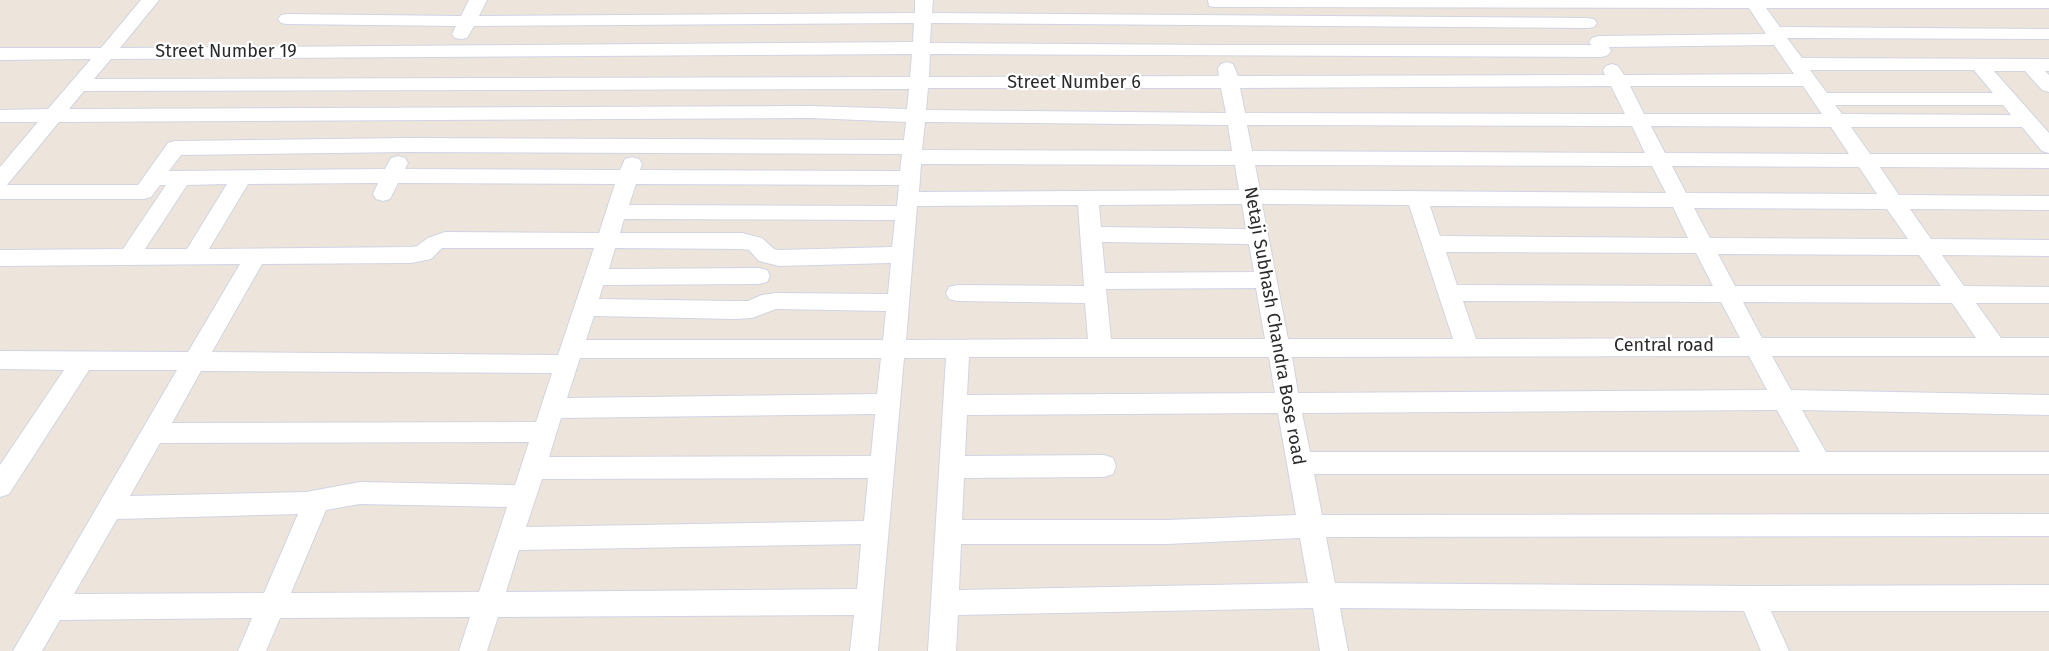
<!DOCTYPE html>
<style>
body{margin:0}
canvas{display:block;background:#ede5db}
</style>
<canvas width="2049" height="651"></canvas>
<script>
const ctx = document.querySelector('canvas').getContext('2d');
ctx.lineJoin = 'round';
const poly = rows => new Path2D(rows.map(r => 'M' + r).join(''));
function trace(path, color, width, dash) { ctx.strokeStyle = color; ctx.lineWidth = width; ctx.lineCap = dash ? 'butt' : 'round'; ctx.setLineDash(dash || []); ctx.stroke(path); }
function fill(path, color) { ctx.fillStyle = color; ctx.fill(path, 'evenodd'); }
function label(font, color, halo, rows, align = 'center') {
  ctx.font = font + ' "Fira Sans",sans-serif'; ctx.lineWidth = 4.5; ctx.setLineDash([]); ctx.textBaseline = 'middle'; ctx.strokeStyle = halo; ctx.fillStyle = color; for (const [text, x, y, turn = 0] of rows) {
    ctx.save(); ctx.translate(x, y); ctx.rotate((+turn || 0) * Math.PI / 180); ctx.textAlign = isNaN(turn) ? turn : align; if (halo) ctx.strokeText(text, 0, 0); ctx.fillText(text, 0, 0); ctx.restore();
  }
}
const street = poly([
 [141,0,159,0,120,48,913,42,914,23,474,26,467,38,461,39,455,38,452,34,456,26,287,24,281,23,278,19,281,15,287,14,461,16,469,0,487,0,479,16,915,13,915,0,933,0,932,13,1588,18,1594,19,1597,23,1594,27,1588,28,931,23,930,43,1224,45,1591,45,1589,42,1592,38,1598,36,1766,34,1749,8,1215,7,1209,6,1208,0,2049,0,2049,8,1766,8,1780,27,2049,29,2049,39,1787,38,1802,58,2049,59,2049,71,2045,71,2049,75,2049,92,2042,90,2025,71,1994,71,2049,133,2049,153,2042,151,2022,127,1851,127,1870,154,2049,154,2049,168,1880,167,1899,195,2049,196,2049,210,1910,209,1931,239,2049,240,2049,256,1942,255,1964,286,2049,287,2049,303,1976,303,2001,338,2049,338,2049,356,1772,356,1791,390,2049,395,2049,415,1802,410,1826,452,2049,452,2049,474,1314,474,1322,515,2049,514,2049,536,1326,537,1335,583,1752,586,2049,585,2049,611,1771,611,1789,651,1761,651,1744,611,1340,608,1348,651,1320,651,1313,608,958,615,956,651,928,651,946,358,904,358,878,651,850,651,854,615,498,617,487,651,459,651,470,617,280,618,266,651,238,651,252,618,60,620,42,651,13,651,177,370,89,370,9,494,0,497,0,465,64,370,0,369,0,351,188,352,240,264,0,266,0,250,123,249,166,185,160,185,151,197,144,199,0,199,0,167,38,122,0,122,0,110,48,109,91,59,0,60,0,48,101,48,141,0],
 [1774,45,1794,74,1624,75,1618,66,1612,64,1606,66,1603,70,1605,75,1238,76,1233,64,1227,62,1221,64,1218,68,1219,76,929,77,930,54,1602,57,1608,55,1611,51,1609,47,1774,45],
 [912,54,910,77,94,79,111,59,912,54],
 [1810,70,1974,70,1993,93,1827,93,1810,70],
 [1611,86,1625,114,1245,113,1240,88,1611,86],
 [1630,86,1803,86,1822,114,1644,114,1630,86],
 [928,88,1221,88,1226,113,926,110,928,88],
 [909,89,907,109,811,106,69,109,84,91,909,89],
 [1835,105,2003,105,2011,115,1842,114,1835,105],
 [811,118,906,122,904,140,407,138,175,141,168,143,138,185,7,185,59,122,811,118],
 [925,122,1228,125,1232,151,922,150,925,122],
 [1247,125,1632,126,1645,153,1252,151,1247,125],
 [1651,126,1831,127,1849,154,1665,153,1651,126],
 [407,152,902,154,900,171,640,170,642,164,639,159,632,157,625,159,620,170,405,169,408,163,405,158,398,156,391,158,385,169,169,171,181,155,407,152],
 [921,164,1235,165,1239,190,919,192,921,164],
 [1255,165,1652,166,1666,193,1260,190,1255,165],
 [1672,166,1859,167,1877,194,1686,193,1672,166],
 [378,183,373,194,376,199,383,201,390,199,398,183,615,184,599,233,445,232,428,238,417,246,411,247,209,249,248,184,378,183],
 [227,184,187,249,145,249,187,185,227,184],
 [636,184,899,185,897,206,629,205,636,184],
 [1242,204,1246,229,1101,227,1099,205,1242,204],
 [1262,204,1409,205,1453,339,1288,339,1262,204],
 [1078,205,1084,286,957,285,949,287,946,293,949,299,957,301,1085,303,1088,339,906,340,917,206,1078,205],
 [1430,206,1673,207,1688,238,1440,236,1430,206],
 [1694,208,1887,209,1908,239,1710,238,1694,208],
 [624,219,895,220,892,247,779,250,774,249,762,238,742,233,620,233,624,219],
 [1102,242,1249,244,1254,272,1105,273,1102,242],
 [442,248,594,248,558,355,212,352,262,264,411,263,431,259,442,248],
 [615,248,742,249,749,250,759,261,779,266,891,263,888,294,776,293,762,295,748,301,735,301,599,299,603,285,759,284,767,282,770,276,767,270,759,268,609,269,615,248],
 [1446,252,1696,253,1713,286,1457,285,1446,252],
 [1718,254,1919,255,1941,286,1735,286,1718,254],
 [1256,288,1265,339,1111,339,1106,289,1256,288],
 [1463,301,1721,302,1740,338,1476,339,1463,301],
 [1743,302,1952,303,1976,338,1762,338,1743,302],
 [776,309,886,311,883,340,586,340,594,316,735,319,752,318,776,309],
 [1749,356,1767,390,1298,393,1292,357,1749,356],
 [969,357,1269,357,1275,393,967,395,969,357],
 [580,358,881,358,877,394,567,398,580,358],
 [201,371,552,373,536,422,172,423,201,371],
 [1777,410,1800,452,1310,452,1302,413,1777,410],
 [1278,413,1296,515,1167,520,962,520,964,478,1104,477,1113,474,1116,466,1113,458,1104,455,965,456,967,415,1278,413],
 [875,414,871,456,549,457,561,418,875,414],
 [529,442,515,485,360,482,306,492,130,496,160,443,529,442],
 [868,478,864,521,526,527,542,479,868,478],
 [360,504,507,507,479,592,291,593,326,510,360,504],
 [298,514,264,593,74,594,117,519,298,514],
 [1300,538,1308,583,959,590,961,544,1167,544,1300,538],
 [861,544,857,589,506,592,519,550,861,544]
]);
const streetNames = [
 ["Street Number 19",226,52],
 ["Street Number 6",1074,83],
 ["Netaji Subhash Chandra Bose road",1274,326,80],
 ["Central road",1664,346]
];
trace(street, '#d0d4e3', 2);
fill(street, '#fff');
label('18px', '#2a2a2a', '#fff', streetNames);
</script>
